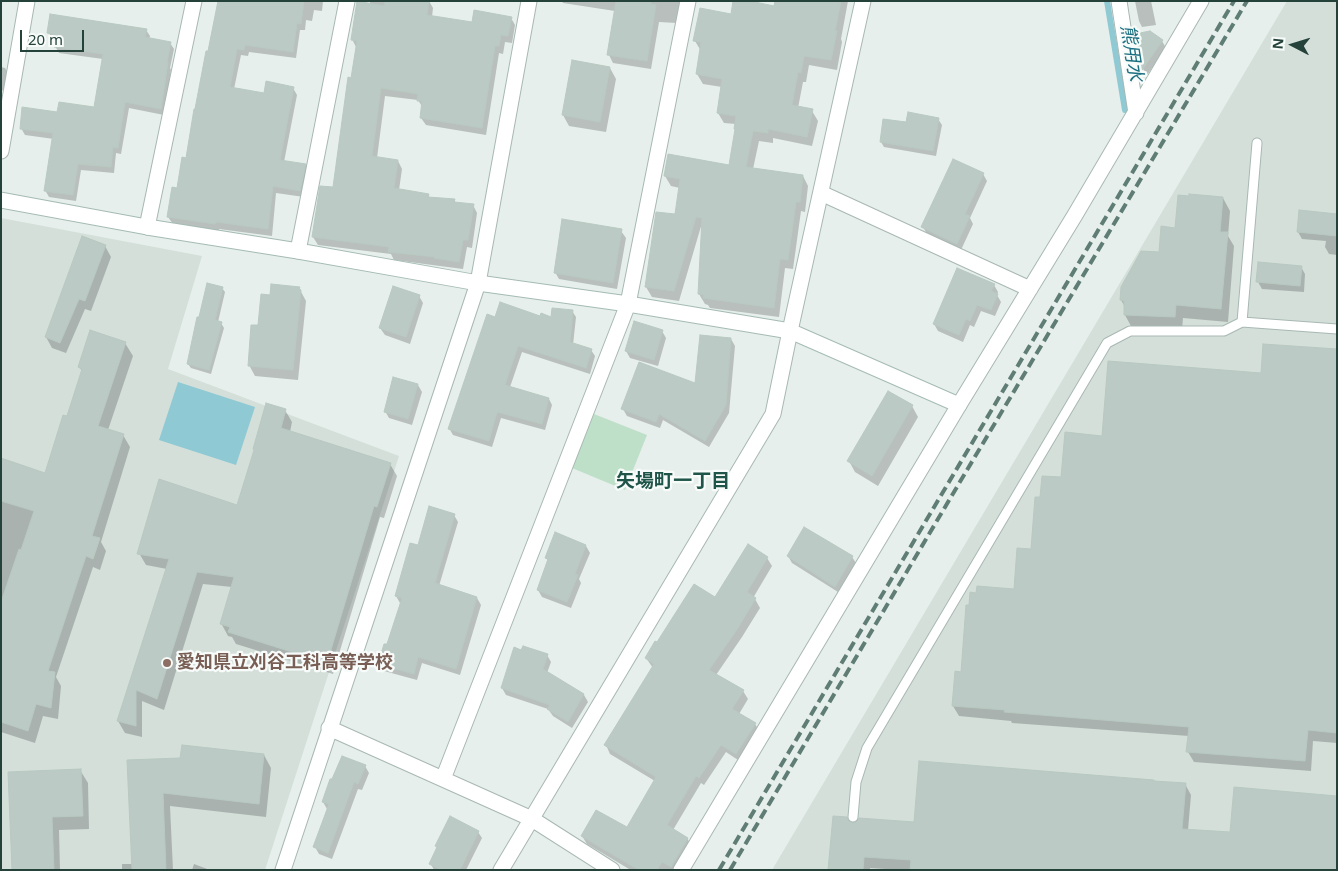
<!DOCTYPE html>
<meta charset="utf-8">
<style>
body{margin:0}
#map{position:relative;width:1338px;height:871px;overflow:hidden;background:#e6efeb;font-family:"Noto Sans",sans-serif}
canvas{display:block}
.frame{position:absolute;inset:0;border:2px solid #24423a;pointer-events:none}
.north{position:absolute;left:1268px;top:20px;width:50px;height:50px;-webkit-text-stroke:4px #f7fbf9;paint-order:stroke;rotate:275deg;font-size:14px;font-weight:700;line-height:20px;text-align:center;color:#24423a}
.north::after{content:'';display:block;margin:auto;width:18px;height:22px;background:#24423a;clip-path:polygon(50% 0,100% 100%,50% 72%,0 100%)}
.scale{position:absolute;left:20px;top:30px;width:64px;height:22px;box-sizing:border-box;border:2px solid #24423a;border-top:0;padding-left:6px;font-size:15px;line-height:18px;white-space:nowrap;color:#24423a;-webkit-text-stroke:4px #f7fbf9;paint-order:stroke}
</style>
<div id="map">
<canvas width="1338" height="871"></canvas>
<div class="frame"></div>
<div class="north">N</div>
<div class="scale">20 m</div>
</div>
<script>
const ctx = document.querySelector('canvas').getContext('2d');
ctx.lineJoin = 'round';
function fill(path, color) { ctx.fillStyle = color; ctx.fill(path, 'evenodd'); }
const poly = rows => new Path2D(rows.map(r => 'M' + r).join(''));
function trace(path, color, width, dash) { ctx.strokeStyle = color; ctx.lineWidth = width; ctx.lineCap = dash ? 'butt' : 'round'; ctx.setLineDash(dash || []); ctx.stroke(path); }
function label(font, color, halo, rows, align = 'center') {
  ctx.font = font + ' "Noto Sans","Noto Sans JP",sans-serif'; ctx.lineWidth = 4.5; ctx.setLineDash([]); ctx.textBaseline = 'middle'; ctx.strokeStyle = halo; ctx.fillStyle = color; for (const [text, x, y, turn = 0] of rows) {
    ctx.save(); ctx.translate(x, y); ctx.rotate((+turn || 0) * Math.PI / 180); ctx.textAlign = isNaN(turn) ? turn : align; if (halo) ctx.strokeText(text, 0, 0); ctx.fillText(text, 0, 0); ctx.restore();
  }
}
const built = poly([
 [1287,1,1337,1,1337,870,772,870],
 [1,218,202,256,168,369,399,456,265,870,1,870]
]);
const green = poly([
 [594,414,647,435,625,490,572,468]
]);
const water = poly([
 [178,382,255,407,236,465,159,440]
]);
const shadow = poly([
 [220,1,323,1,322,11,314,10,312,21,306,20,305,30,300,30,296,58,249,52,248,56,241,55,234,89,265,95,293,88,297,95,284,162,305,165,309,172,304,197,276,193,272,236,219,229,219,231,173,224,168,217,187,159],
 [370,1,429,1,433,8,432,17,473,23,511,18,515,25,512,43,505,42,503,54,499,53,486,135,426,125,421,118,423,108,418,100,385,96,377,158,398,161,402,169,399,190,428,195,430,198,454,200,456,203,473,205,477,213,472,248,467,247,463,269,394,260,391,254,318,245,313,237,334,189,352,79,356,47,352,39,370,5],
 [562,1,680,1,677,23,659,22,651,69,613,63,609,55,615,11,563,3],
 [776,1,848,1,841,39,842,42,837,70,809,65,806,82,803,82,798,108,812,111,818,121,812,146,773,138,773,143,759,141,753,169,803,176,808,186,805,212,801,211,793,269,785,268,779,317,710,308,708,305,705,304,699,294,702,223,679,301,652,297,646,287,657,213,676,216,680,188,671,186,665,176,669,155,730,167,736,124,724,123,718,113,722,87,703,84,697,74,701,51,695,41,732,16,775,7],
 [1135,1,1151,1,1156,25,1142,27,1139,21],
 [146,30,150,36,149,39,170,43,174,49,170,68,171,70,164,115,129,108,121,154,116,153,114,173,81,170,76,201,49,197,45,190,54,139,25,135,21,128,58,113,95,108,103,59,59,53,55,46,56,40,53,40,49,33],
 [1136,35,1162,41,1166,48,1147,75,1143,69],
 [1,67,5,68,9,75,6,91,1,90],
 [610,68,616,79,606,132,569,126,563,115],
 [938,119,942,125,936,156,884,147,881,142,907,124],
 [983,174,987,181,970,218,973,224,961,250,927,234,923,227],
 [1190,197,1223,198,1230,211,1228,236,1234,246,1228,322,1183,318,1182,330,1132,328,1125,315,1125,307,1121,300,1160,253,1176,229],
 [1300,212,1337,215,1337,255,1329,254,1325,247,1326,241,1302,239,1298,232],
 [621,231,626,238,617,289,559,279,555,272],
 [105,246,111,257,91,311,85,309,66,353,52,348,46,337],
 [1301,267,1305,274,1304,292,1262,289,1258,282],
 [994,285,998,292,997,295,1001,302,995,316,981,311,974,327,970,325,963,342,938,331,934,324],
 [222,288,225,292,218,322,221,323,224,328,211,374,191,368,188,364],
 [299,288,306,301,298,380,255,376,249,365,259,327,271,296],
 [419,296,423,303,410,344,385,335,380,328],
 [572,311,576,317,573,345,591,350,595,356,590,374,522,352,510,387,549,399,552,405,545,430,501,418,492,447,453,435,449,428,496,319,552,318],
 [662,331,666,338,658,366,630,358,626,351],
 [731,339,735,346,729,413,709,447,663,420,660,428,627,416,623,409,696,385],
 [125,343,133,356,108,430,123,435,130,447,101,542,106,551,100,570,93,567,56,677,61,686,58,719,43,716,35,743,1,732,1,460,46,474,67,417,83,372,79,367],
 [1337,351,1337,743,1313,741,1311,771,1194,762,1188,752,1189,736,1012,723,1011,721,959,716,953,706,962,673,1015,590,1032,551,1042,499,1103,437,1262,375],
 [418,385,422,392,412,425,389,418,385,411],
 [912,406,918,417,878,486,855,472,849,461],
 [285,410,292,422,290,432,390,464,397,476,384,518,380,517,333,674,236,644,232,637,228,636,221,623,232,587,203,584,164,710,142,701,142,737,125,733,118,721,167,569,146,565,139,553,238,506],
 [454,515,458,522,439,586,477,598,481,605,460,675,422,663,417,680,384,671,380,664,388,646,402,603,400,603,396,596,419,547],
 [586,546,590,553,579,579,581,583,571,608,542,597,538,590,549,562,546,558],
 [788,556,852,557,856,563,838,592,792,563],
 [767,558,772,566,753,598,755,599,760,608,742,637,716,675,743,691,748,699,739,714,755,724,760,732,741,762,726,752,704,785,701,783,673,830,687,838,692,847,678,870,629,870,629,869,587,844,582,836,627,829,655,781,610,754,606,745,653,668,646,658,658,644],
 [547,655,551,662,547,673,584,695,588,702,572,728,553,716,548,709,506,695,502,688],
 [264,755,271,768,266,817,170,806,173,870,122,870,122,864,133,864,129,762],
 [365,766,369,773,362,790,358,789,332,859,319,854,315,847,327,809,323,802],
 [80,770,88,783,89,829,59,830,60,870,13,870],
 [1154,782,1185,784,1191,795,1188,830,1231,833,1337,870,901,870,870,868,870,870,830,870,852,824,915,824],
 [478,832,482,838,466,870,434,870,431,864],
 [194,864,210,870,192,870]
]);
const stream = poly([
 [1107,1,1125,110]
]);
const building = poly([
 [218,1,304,1,301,24,297,23,293,52,245,45,244,50,237,49,230,87,264,93,266,81,294,87,280,160,306,164,300,191,273,186,268,229,216,222,215,224,167,217,172,187,177,188,182,157,186,158,194,109,195,109,206,51,208,51,218,1],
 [357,1,384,6,385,1,429,1,427,15,472,22,474,10,512,17,508,36,501,35,499,46,495,46,482,128,420,118,422,101,417,101,418,94,381,88,372,156,398,160,394,188,429,194,428,197,455,199,454,202,474,204,468,240,463,240,459,262,434,258,435,257,388,252,389,247,312,237,320,186,333,187,348,77,351,78,357,41,351,40,357,1],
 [616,1,651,1,651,4,656,5,647,61,607,55,616,1],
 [733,1,750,1,774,6,775,1,841,1,835,31,837,31,831,60,804,56,801,73,798,72,792,105,813,109,807,137,768,129,768,133,753,131,746,167,803,175,800,202,796,202,788,260,780,259,774,308,703,298,704,295,698,294,702,218,696,217,674,291,645,287,656,212,675,214,680,179,664,176,668,154,729,165,735,129,734,129,736,116,717,113,722,79,696,74,701,42,693,41,700,8,731,14,733,1],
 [50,14,147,29,145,37,171,42,167,62,168,62,161,109,125,102,118,148,113,147,111,167,78,164,73,195,44,191,53,133,20,129,22,107,57,112,59,102,94,107,103,54,54,47,56,35,47,33,50,14],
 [1150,31,1163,40,1142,70,1135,34,1150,31],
 [572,60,610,67,600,122,562,115,572,60],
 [908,112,939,118,933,151,880,142,883,119,906,122,908,112],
 [953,159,984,173,965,214,970,216,957,244,921,227,953,159],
 [1189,194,1223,197,1220,232,1228,232,1221,309,1176,305,1175,317,1124,315,1124,301,1120,300,1121,287,1141,251,1159,252,1161,226,1175,228,1178,195,1189,196,1189,194],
 [1299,210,1337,214,1337,236,1297,232,1299,210],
 [562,219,622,229,613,283,554,273,562,219],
 [82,236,106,245,85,301,79,299,60,343,45,337,82,236],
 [1258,262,1302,266,1300,286,1256,282,1258,262],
 [957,268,995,284,991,291,998,294,991,310,977,305,970,321,966,319,959,335,933,324,957,268],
 [207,283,223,287,215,320,222,322,209,370,187,364,197,317,199,317,207,283],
 [271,284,300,287,299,289,301,290,293,370,248,366,251,325,258,325,261,294,270,295,271,284],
 [393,286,420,295,406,337,379,328,393,286],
 [500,302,540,316,541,313,551,317,552,308,573,310,570,342,592,349,586,368,518,346,505,385,549,398,542,424,497,412,489,441,448,429,487,314,495,317,500,302],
 [634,321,663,330,654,360,625,351,634,321],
 [90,330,126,342,98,426,124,434,92,536,100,538,93,559,86,556,48,671,55,672,51,708,36,704,28,731,1,722,1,602,19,549,21,550,34,511,1,501,1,458,45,473,63,415,67,416,82,369,78,367,90,330],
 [700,335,731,338,726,405,705,441,659,414,656,422,621,409,639,362,695,383,700,335],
 [1263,344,1337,349,1337,733,1308,730,1305,761,1186,752,1189,727,1004,712,1005,710,952,706,955,671,961,672,966,605,969,605,970,592,976,593,977,586,1014,589,1017,548,1031,549,1035,497,1040,497,1042,476,1061,477,1065,432,1102,436,1108,361,1261,373,1263,344],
 [393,377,418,384,408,419,384,412,393,377],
 [888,391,913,405,872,476,847,461,888,391],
 [266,403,286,409,281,428,391,463,377,507,374,506,327,663,228,632,230,627,220,624,234,577,197,572,157,699,136,690,136,726,117,721,169,559,137,554,159,479,237,505,254,450,253,449,266,403],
 [429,506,455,514,435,583,477,597,456,669,418,657,414,674,378,664,384,644,387,644,402,598,395,596,410,543,418,545,429,506],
 [804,527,853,556,835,587,787,556,804,527],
 [555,532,586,545,575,574,578,575,567,602,537,590,548,559,545,558,555,532],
 [748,544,768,557,747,592,756,598,738,628,709,670,744,690,732,709,756,723,736,754,721,745,699,778,696,776,667,825,688,838,671,867,662,862,657,870,639,870,581,836,596,810,627,827,656,777,604,745,654,664,645,658,655,641,657,642,694,584,715,597,748,544],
 [523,646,548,654,543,669,584,694,568,722,547,709,550,705,501,688,514,647,521,650,523,646],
 [182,745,264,754,259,804,163,793,166,870,132,870,127,760,180,758,182,745],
 [342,756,366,765,358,784,354,782,328,853,313,847,329,804,322,802,330,779,332,779,342,756],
 [919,761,1154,780,1154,781,1186,783,1182,829,1230,832,1234,787,1337,796,1337,870,910,870,911,860,864,857,863,870,828,870,833,816,847,817,848,820,852,823,856,822,859,818,914,822,919,761],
 [81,769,83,816,52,817,54,870,12,870,8,772,81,769],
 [450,816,479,831,460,870,441,870,429,864,437,847,435,846,450,816]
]);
const lane = poly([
 [1242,322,1257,143],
 [853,817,856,782,867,748,1107,343,1130,331,1224,331,1242,322,1337,329]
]);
const street = poly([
 [1119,1,1136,113],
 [1,151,27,1],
 [821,193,1030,289],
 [147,227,194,1],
 [298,251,347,1],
 [329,728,532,819,612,870],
 [443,779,628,304,688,1],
 [283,870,478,283,529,1],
 [501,870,773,414,790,331,863,1],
 [681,870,959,405,1075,215,1201,1]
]);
const secondary = poly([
 [1,200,147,227,298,251,478,283,628,304,790,331,959,405]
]);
const rail = poly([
 [719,870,1234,1],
 [730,870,967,470,1247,1]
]);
const markers = [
 [167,663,5,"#8d6e63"]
];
const educationNames = [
 ["愛知県立刈谷工科高等学校",177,663]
];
const waterNames = [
 ["熊用水",1131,53,81]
];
const neighbourhoodNames = [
 ["矢場町一丁目",673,482]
];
fill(built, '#d4dfda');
fill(green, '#bfe0c8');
fill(water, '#8ec9d4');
fill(shadow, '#0003');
trace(stream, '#8ec9d4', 6);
fill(building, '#bbcac4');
trace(building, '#b8c9c2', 1);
trace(lane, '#a8b8b2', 11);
trace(street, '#a8b8b2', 17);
trace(secondary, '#a4bbb3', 17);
trace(lane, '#fff', 9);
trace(street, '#fff', 15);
trace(secondary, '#fff', 15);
trace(rail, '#5f7d75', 4, [10, 5]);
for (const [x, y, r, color] of markers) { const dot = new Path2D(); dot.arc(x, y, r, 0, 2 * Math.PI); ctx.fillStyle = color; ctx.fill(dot); trace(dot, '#f7fbf9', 2); }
label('bold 18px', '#785e54', '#f7fbf9', educationNames, 'left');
label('italic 19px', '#1c6f80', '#f7fbf9', waterNames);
label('bold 19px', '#1f5548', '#f7fbf9', neighbourhoodNames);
</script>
